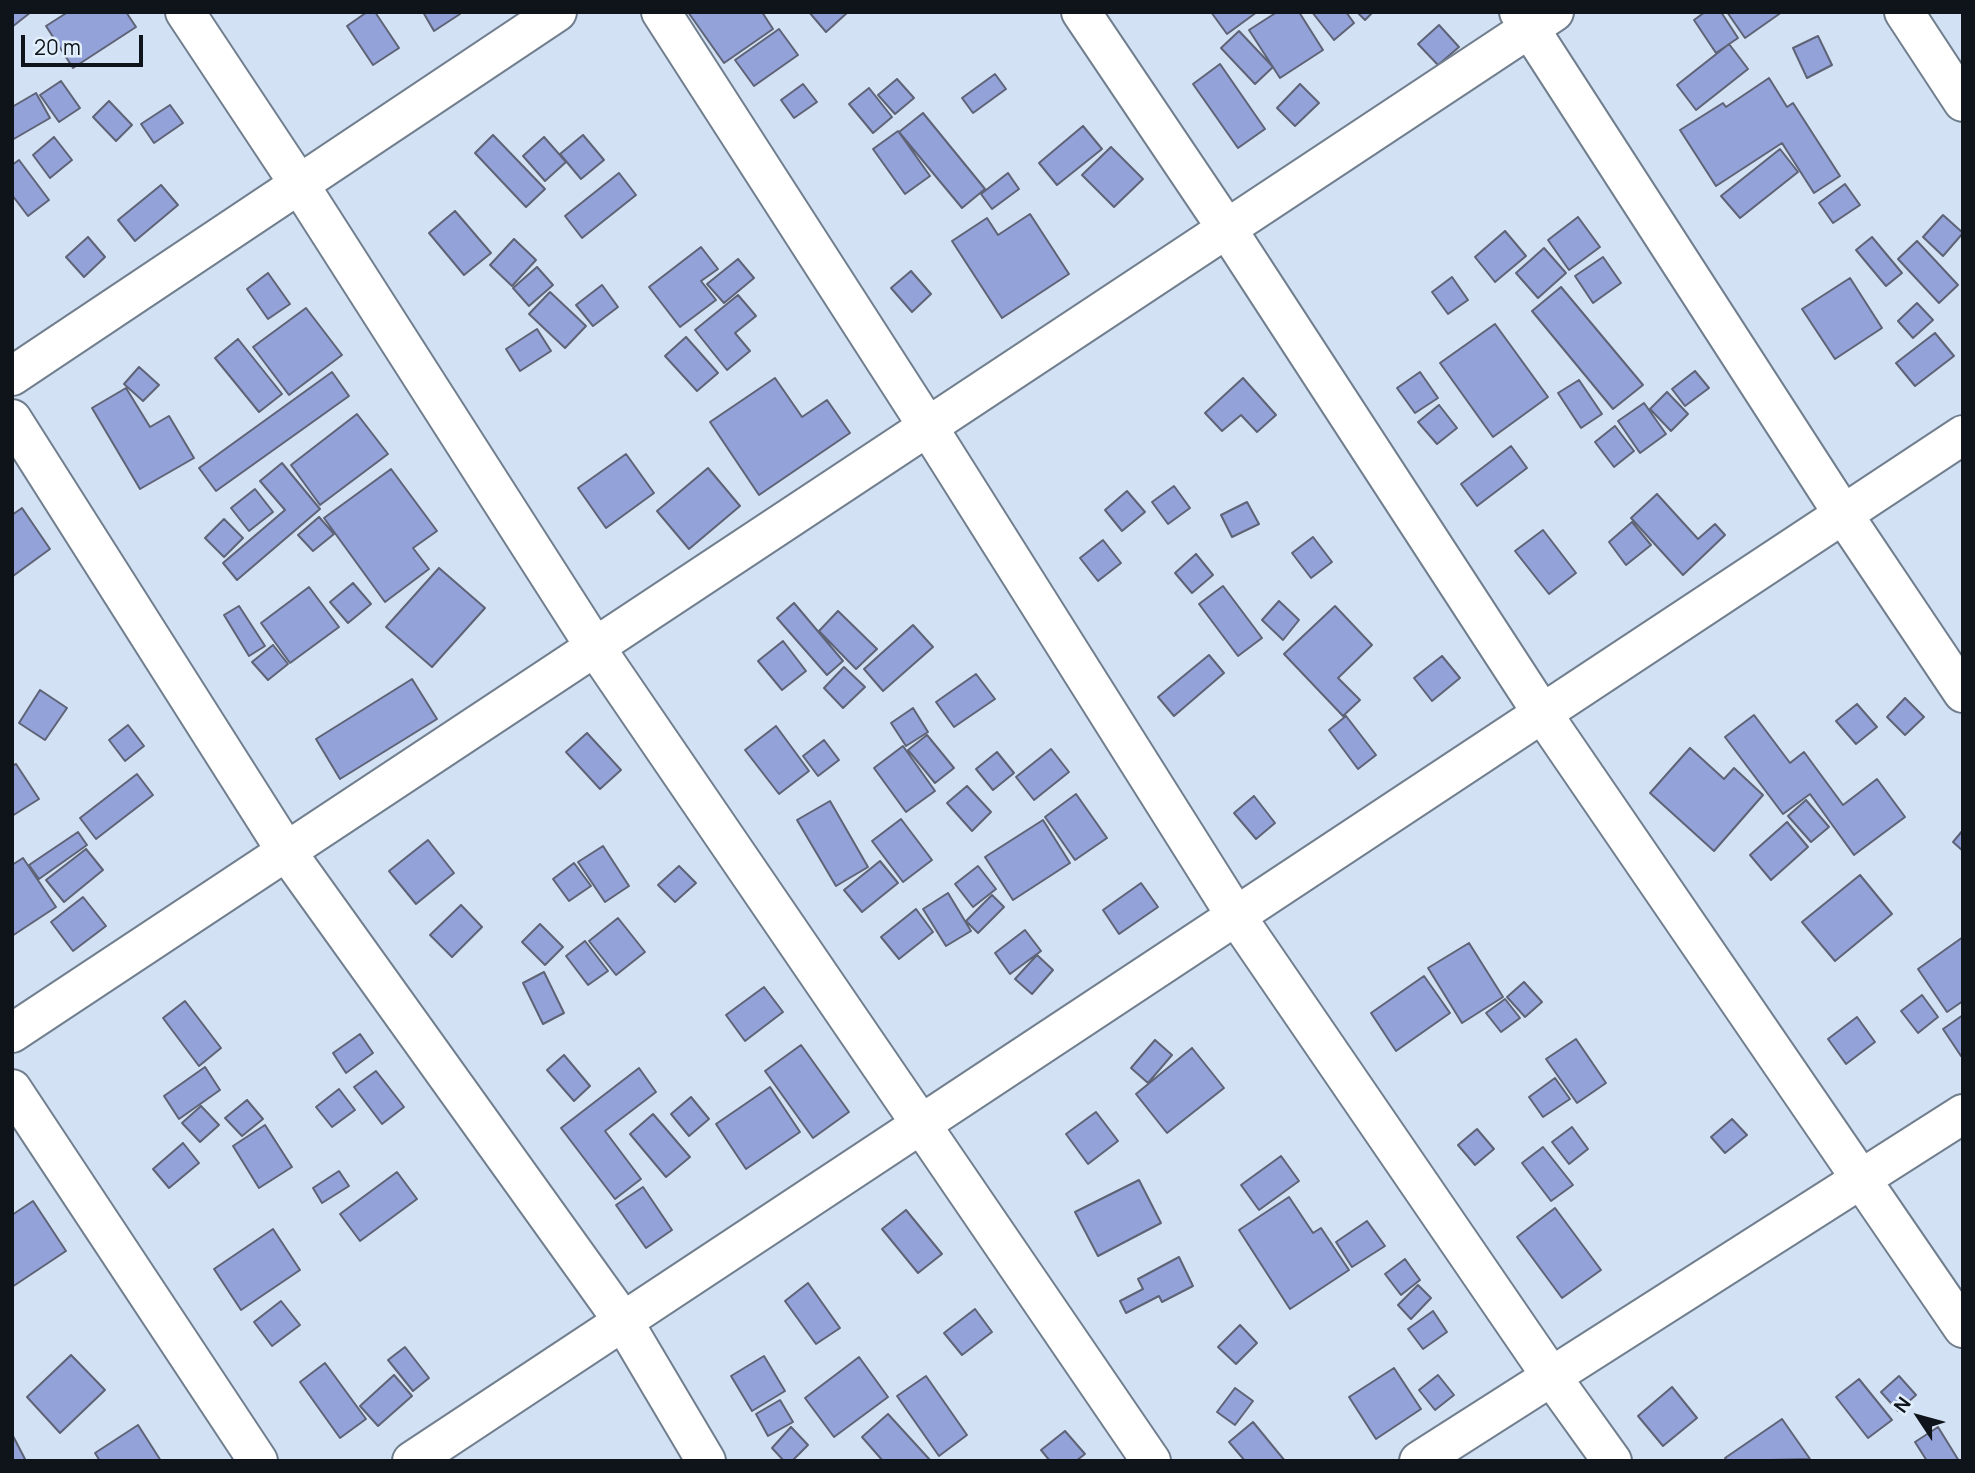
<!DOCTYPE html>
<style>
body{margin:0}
#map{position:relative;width:1975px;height:1473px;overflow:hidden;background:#d2e1f3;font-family:Manrope,sans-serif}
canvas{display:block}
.frame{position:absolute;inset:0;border:14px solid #0e141a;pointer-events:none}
.north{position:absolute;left:1884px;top:1382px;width:70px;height:70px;-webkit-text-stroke:5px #e1eefc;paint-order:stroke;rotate:306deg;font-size:19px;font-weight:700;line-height:28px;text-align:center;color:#0e141a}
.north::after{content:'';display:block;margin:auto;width:24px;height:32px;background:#0e141a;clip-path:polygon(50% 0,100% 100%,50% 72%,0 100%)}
.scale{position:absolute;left:21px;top:35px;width:122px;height:32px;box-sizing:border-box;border:4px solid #0e141a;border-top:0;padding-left:9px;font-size:21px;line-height:24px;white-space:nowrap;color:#0e141a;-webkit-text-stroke:5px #e1eefc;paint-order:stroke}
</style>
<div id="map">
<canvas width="1975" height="1473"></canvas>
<div class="frame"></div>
<div class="north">N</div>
<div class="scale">20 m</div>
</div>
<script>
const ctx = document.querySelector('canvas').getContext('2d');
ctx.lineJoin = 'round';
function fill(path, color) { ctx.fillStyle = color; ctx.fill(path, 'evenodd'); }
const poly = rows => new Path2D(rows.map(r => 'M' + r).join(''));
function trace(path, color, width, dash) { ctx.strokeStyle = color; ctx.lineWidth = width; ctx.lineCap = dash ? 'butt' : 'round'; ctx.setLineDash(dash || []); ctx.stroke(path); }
const building = poly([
 [12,12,31,12,12,27,12,12],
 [68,12,126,12,136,27,73,68,46,26,68,12],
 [367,12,375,12,399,48,373,65,347,26,367,12],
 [423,12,459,12,460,14,434,31,423,12],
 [688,12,762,12,773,29,724,63,688,12],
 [809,12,848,12,826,32,809,12],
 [1211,12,1257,12,1227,34,1211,12],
 [1277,12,1299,12,1323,50,1280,78,1249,30,1277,12],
 [1312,12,1346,12,1354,23,1334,40,1312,12],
 [1357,12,1373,12,1365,20,1357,12],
 [1705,12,1721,12,1738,38,1716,53,1694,20,1705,12],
 [1727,12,1782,12,1745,38,1727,12],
 [1439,25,1459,47,1438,65,1418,44,1439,25],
 [779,29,798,55,754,86,735,60,779,29],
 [1239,31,1273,67,1255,84,1221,48,1239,31],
 [1818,36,1832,65,1807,78,1793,48,1818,36],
 [1729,44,1748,69,1696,110,1677,85,1729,44],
 [1220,64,1265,129,1238,148,1193,84,1220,64],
 [995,74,1006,89,973,113,962,98,995,74],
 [1769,78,1787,107,1793,103,1840,176,1814,193,1782,143,1716,186,1680,130,1723,103,1726,107,1769,78],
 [897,79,914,98,895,114,878,95,897,79],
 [61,81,80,108,59,122,40,95,61,81],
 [803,84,817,102,794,118,781,100,803,84],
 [1300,84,1319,103,1295,126,1277,108,1300,84],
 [869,88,892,117,873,133,849,104,869,88],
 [36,93,50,118,12,140,12,107,36,93],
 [109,101,132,125,116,141,93,117,109,101],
 [170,105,183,123,154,143,141,124,170,105],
 [923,113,985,189,962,208,899,132,923,113],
 [1083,126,1102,149,1057,185,1039,163,1083,126],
 [898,131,930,176,905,194,873,149,898,131],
 [493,135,545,189,526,207,475,153,493,135],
 [583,135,604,160,581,179,560,154,583,135],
 [54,137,72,160,50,178,33,155,54,137],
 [544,137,566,162,545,181,523,156,544,137],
 [1111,147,1143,179,1114,207,1082,175,1111,147],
 [1780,149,1798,172,1740,218,1721,196,1780,149],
 [19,160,49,200,28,216,12,195,12,165,19,160],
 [619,173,636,195,582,238,565,216,619,173],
 [1008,173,1019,189,992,209,981,194,1008,173],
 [1845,184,1860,205,1833,223,1819,203,1845,184],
 [161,185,178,205,135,241,118,220,161,185],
 [455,211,491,253,464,275,429,233,455,211],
 [1030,214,1069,274,1002,318,952,241,987,218,998,235,1030,214],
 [1943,215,1963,233,1943,256,1923,237,1943,215],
 [1578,217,1600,247,1569,270,1548,240,1578,217],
 [1505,231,1526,256,1495,282,1475,257,1505,231],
 [88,237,105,257,84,277,66,257,88,237],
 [1872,237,1902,273,1886,286,1856,250,1872,237],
 [514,239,536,260,512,286,490,265,514,239],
 [1917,241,1958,285,1939,303,1898,259,1917,241],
 [701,247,718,269,701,281,716,300,680,327,649,287,701,247],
 [1544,248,1566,273,1538,298,1516,273,1544,248],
 [1603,257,1621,283,1593,303,1575,276,1603,257],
 [738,259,754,278,724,303,707,284,738,259],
 [537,267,553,285,529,306,513,288,537,267],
 [911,271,931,294,912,312,891,288,911,271],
 [268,273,290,304,268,319,247,289,268,273],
 [1452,277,1468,300,1448,314,1432,292,1452,277],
 [1850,278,1882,328,1835,359,1802,309,1850,278],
 [602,285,618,307,593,326,576,305,602,285],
 [1561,287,1643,385,1613,409,1532,311,1561,287],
 [550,292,586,326,565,348,529,314,550,292],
 [738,295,756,316,735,333,750,351,727,370,695,330,738,295],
 [1917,303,1933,320,1913,338,1898,321,1917,303],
 [306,308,342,355,289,395,253,347,306,308],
 [1495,324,1548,397,1493,437,1440,363,1495,324],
 [537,329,551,351,520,371,506,349,537,329],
 [1935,333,1954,356,1915,386,1896,363,1935,333],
 [686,337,718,373,697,391,665,356,686,337],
 [238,339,282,394,259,412,215,358,238,339],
 [139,367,159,385,143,401,124,384,139,367],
 [1695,371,1709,388,1685,406,1672,389,1695,371],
 [332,372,349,396,216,491,199,468,332,372],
 [1420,372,1438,398,1415,413,1397,388,1420,372],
 [775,378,802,417,827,400,850,433,759,495,710,422,775,378],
 [1243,378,1276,415,1257,432,1241,415,1222,431,1205,413,1243,378],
 [1579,380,1602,414,1581,428,1558,393,1579,380],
 [126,388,150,427,169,416,194,458,140,489,92,408,126,388],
 [1667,392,1688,414,1671,431,1650,409,1667,392],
 [1644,403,1666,434,1640,453,1618,421,1644,403],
 [1439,405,1457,428,1437,444,1418,422,1439,405],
 [357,414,388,454,320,505,291,465,357,414],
 [1615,426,1634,451,1614,467,1595,442,1615,426],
 [1511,446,1527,468,1477,506,1461,484,1511,446],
 [626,454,654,493,606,528,578,488,626,454],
 [282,463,320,509,237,580,223,563,285,510,260,481,282,463],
 [708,468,740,506,689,549,657,511,708,468],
 [391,469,437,531,413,548,429,569,385,602,324,518,391,469],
 [1174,486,1190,508,1168,524,1152,502,1174,486],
 [255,489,273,512,249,531,231,508,255,489],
 [1127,491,1145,512,1122,531,1105,510,1127,491],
 [1657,494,1698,539,1715,524,1725,535,1683,575,1631,518,1657,494],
 [1247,502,1259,524,1232,537,1221,515,1247,502],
 [22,508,50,549,13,576,12,515,22,508],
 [319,517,334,534,313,551,298,535,319,517],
 [224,519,243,538,224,557,205,538,224,519],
 [1632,522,1651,545,1626,565,1609,542,1632,522],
 [1543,530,1576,573,1549,594,1515,551,1543,530],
 [1313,537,1332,562,1311,578,1292,553,1313,537],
 [1103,540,1121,563,1098,581,1080,558,1103,540],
 [1196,554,1213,575,1192,593,1175,573,1196,554],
 [439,568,485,608,432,667,386,627,439,568],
 [353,583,371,604,348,623,330,602,353,583],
 [1223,586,1262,638,1238,656,1199,604,1223,586],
 [309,587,339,627,290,663,261,623,309,587],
 [1279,601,1299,620,1283,640,1262,620,1279,601],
 [794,603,843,661,827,675,777,618,794,603],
 [239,606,265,646,249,656,224,615,239,606],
 [1335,606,1372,645,1338,678,1360,700,1343,716,1284,654,1335,606],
 [838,611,877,649,856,669,819,631,838,611],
 [913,625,933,647,883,691,864,669,913,625],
 [783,641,806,671,782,690,758,661,783,641],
 [273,645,288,664,268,680,252,662,273,645],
 [1209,655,1224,673,1174,716,1158,697,1209,655],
 [1442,656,1460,678,1432,701,1414,678,1442,656],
 [844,667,865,687,843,708,824,688,844,667],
 [976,674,995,699,954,727,936,702,976,674],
 [412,679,437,719,340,779,316,739,412,679],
 [40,690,67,708,45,740,19,723,40,690],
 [1905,698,1924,717,1905,735,1887,717,1905,698],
 [1857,704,1877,727,1856,744,1836,721,1857,704],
 [913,708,928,732,906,746,891,723,913,708],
 [1754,715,1790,763,1804,752,1843,805,1877,779,1905,817,1854,855,1810,794,1783,814,1725,737,1754,715],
 [1346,716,1376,755,1358,769,1329,730,1346,716],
 [128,725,144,746,125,761,109,740,128,725],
 [776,726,809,771,779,794,745,750,776,726],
 [587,733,621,770,600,789,566,752,587,733],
 [927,735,954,768,935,783,908,750,927,735],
 [824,740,839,760,818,776,803,756,824,740],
 [903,746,935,791,906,812,874,768,903,746],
 [1690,748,1724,779,1734,768,1763,795,1714,851,1650,793,1690,748],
 [1051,749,1069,772,1034,800,1016,777,1051,749],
 [997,752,1014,773,993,790,976,769,997,752],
 [16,764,39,799,12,816,12,766,16,764],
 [137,774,153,795,96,839,80,818,137,774],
 [967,786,991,812,972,831,947,803,967,786],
 [1076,794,1107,838,1075,860,1045,817,1076,794],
 [1254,796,1275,823,1256,839,1234,813,1254,796],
 [1806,800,1829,827,1811,842,1788,816,1806,800],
 [830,801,868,867,836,886,797,820,830,801],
 [901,819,932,860,903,882,872,841,901,819],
 [1043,820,1070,863,1013,900,985,857,1043,820],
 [1787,822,1808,847,1771,880,1750,855,1787,822],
 [1963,830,1963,851,1953,842,1963,830],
 [78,832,87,845,39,879,29,865,78,832],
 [428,840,454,873,416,904,389,871,428,840],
 [603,846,629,886,605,902,578,862,603,846],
 [86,849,103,870,64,902,46,880,86,849],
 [23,858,56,907,12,936,12,865,23,858],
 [880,861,898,883,862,912,844,890,880,861],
 [574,863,591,886,569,901,553,879,574,863],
 [679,866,696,883,675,902,658,885,679,866],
 [978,866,996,889,973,907,955,884,978,866],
 [1860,875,1892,914,1835,961,1802,922,1860,875],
 [1141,883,1158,907,1119,934,1103,910,1141,883],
 [948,893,971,931,946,946,923,909,948,893],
 [992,895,1004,907,978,933,966,921,992,895],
 [83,897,106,926,73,951,51,922,83,897],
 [461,905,482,927,452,957,430,935,461,905],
 [916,909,933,932,899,959,881,937,916,909],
 [618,918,645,952,616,975,589,941,618,918],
 [540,924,563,947,545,965,522,942,540,924],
 [1025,930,1041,951,1010,974,995,953,1025,930],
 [1963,937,1963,1001,1947,1012,1918,969,1963,937],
 [585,941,608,971,588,985,566,956,585,941],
 [1469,943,1503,997,1462,1023,1428,968,1469,943],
 [1037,955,1053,970,1032,994,1015,979,1037,955],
 [544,972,564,1013,543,1024,523,983,544,972],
 [1424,976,1450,1013,1396,1051,1371,1013,1424,976],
 [1524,982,1542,1002,1525,1017,1507,997,1524,982],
 [764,987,783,1012,745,1041,726,1015,764,987],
 [1922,995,1938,1017,1918,1033,1901,1011,1922,995],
 [1505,999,1520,1018,1501,1032,1486,1013,1505,999],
 [185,1001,221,1048,199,1066,163,1018,185,1001],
 [1963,1015,1963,1054,1961,1056,1943,1029,1963,1015],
 [1857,1017,1875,1042,1846,1064,1828,1039,1857,1017],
 [360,1034,373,1053,346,1073,333,1053,360,1034],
 [1576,1039,1606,1083,1577,1103,1546,1059,1576,1039],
 [1155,1040,1172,1055,1148,1083,1131,1068,1155,1040],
 [801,1045,849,1112,813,1138,765,1071,801,1045],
 [1192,1048,1224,1088,1167,1133,1136,1094,1192,1048],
 [564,1055,590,1086,574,1101,547,1070,564,1055],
 [205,1067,220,1090,179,1119,164,1096,205,1067],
 [639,1068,656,1092,605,1131,641,1179,615,1199,561,1128,639,1068],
 [376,1071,404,1107,382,1124,354,1087,376,1071],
 [1555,1078,1570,1099,1543,1117,1529,1097,1555,1078],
 [770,1087,800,1132,746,1169,716,1124,770,1087],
 [339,1089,355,1110,332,1127,316,1107,339,1089],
 [691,1097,709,1119,689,1136,671,1114,691,1097],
 [247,1100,263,1119,242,1136,225,1118,247,1100],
 [201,1106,219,1125,200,1142,182,1123,201,1106],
 [1096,1112,1118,1141,1088,1164,1066,1134,1096,1112],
 [653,1114,690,1157,666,1177,630,1134,653,1114],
 [1732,1119,1747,1135,1725,1153,1711,1137,1732,1119],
 [265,1125,292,1167,259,1188,233,1146,265,1125],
 [1572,1127,1588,1149,1569,1164,1552,1142,1572,1127],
 [1477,1129,1494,1149,1475,1165,1458,1145,1477,1129],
 [183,1143,199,1163,169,1188,153,1169,183,1143],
 [1543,1147,1573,1185,1551,1201,1522,1163,1543,1147],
 [1281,1156,1299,1181,1259,1210,1241,1185,1281,1156],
 [339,1171,349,1186,322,1203,313,1188,339,1171],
 [397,1172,417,1199,360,1241,340,1214,397,1172],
 [1139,1180,1161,1223,1098,1256,1075,1212,1139,1180],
 [643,1187,672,1230,646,1248,616,1205,643,1187],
 [1289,1197,1313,1233,1321,1228,1349,1270,1290,1309,1239,1230,1289,1197],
 [33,1201,66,1251,12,1287,12,1215,33,1201],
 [1555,1208,1601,1270,1562,1298,1517,1237,1555,1208],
 [906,1210,942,1254,918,1273,882,1229,906,1210],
 [1367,1221,1385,1246,1352,1267,1336,1242,1367,1221],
 [273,1229,300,1270,241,1310,214,1269,273,1229],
 [1179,1257,1193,1286,1162,1302,1159,1296,1126,1313,1120,1301,1143,1289,1138,1279,1179,1257],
 [1405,1259,1420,1280,1401,1295,1385,1274,1405,1259],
 [808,1283,840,1328,816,1344,785,1301,808,1283],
 [1418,1285,1431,1298,1411,1319,1398,1305,1418,1285],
 [281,1301,300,1325,272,1346,254,1322,281,1301],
 [975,1309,992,1332,962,1355,944,1333,975,1309],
 [1433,1311,1447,1332,1423,1349,1408,1329,1433,1311],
 [1240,1325,1257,1343,1236,1364,1218,1347,1240,1325],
 [405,1347,429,1378,413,1391,388,1360,405,1347],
 [71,1355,105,1390,60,1433,27,1397,71,1355],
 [764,1356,785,1391,752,1411,731,1376,764,1356],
 [859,1357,888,1397,834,1437,805,1398,859,1357],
 [325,1363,366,1419,340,1438,300,1382,325,1363],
 [1394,1368,1421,1409,1376,1439,1349,1397,1394,1368],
 [394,1375,412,1396,378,1426,360,1406,394,1375],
 [1438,1375,1454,1395,1435,1410,1419,1390,1438,1375],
 [926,1376,967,1435,939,1456,897,1396,926,1376],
 [1899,1376,1916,1395,1898,1411,1881,1392,1899,1376],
 [1859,1379,1892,1420,1868,1438,1836,1397,1859,1379],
 [1672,1387,1697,1418,1663,1446,1638,1416,1672,1387],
 [1235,1388,1253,1401,1235,1425,1217,1412,1235,1388],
 [780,1400,793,1422,768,1436,756,1414,780,1400],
 [888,1414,930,1460,929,1461,883,1461,862,1437,888,1414],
 [1782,1419,1810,1459,1727,1461,1725,1458,1782,1419],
 [1253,1422,1285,1461,1245,1461,1229,1442,1253,1422],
 [138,1425,161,1461,100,1461,95,1453,138,1425],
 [791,1427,808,1445,792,1461,784,1461,772,1448,791,1427],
 [1938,1427,1959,1461,1927,1461,1915,1442,1938,1427],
 [1065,1431,1085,1454,1076,1461,1050,1461,1041,1450,1065,1431],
 [12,1434,26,1461,12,1461,12,1434]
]);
const minor = poly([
 [185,12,299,184,595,647,1151,1461],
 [661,12,928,427,1236,916,1551,1376,1612,1461],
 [1081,12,1227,229,1542,713,1963,1328],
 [1519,12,1843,514,1963,693],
 [1904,12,1963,102],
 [12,376,557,12],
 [12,419,286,851,623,1321,706,1461],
 [12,1033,1554,12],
 [12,1089,258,1461],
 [412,1461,1963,435],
 [1419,1461,1963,1114]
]);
fill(building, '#94a2da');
trace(building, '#5e6376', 2);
trace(minor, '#707e8e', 42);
trace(minor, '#fff', 38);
</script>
